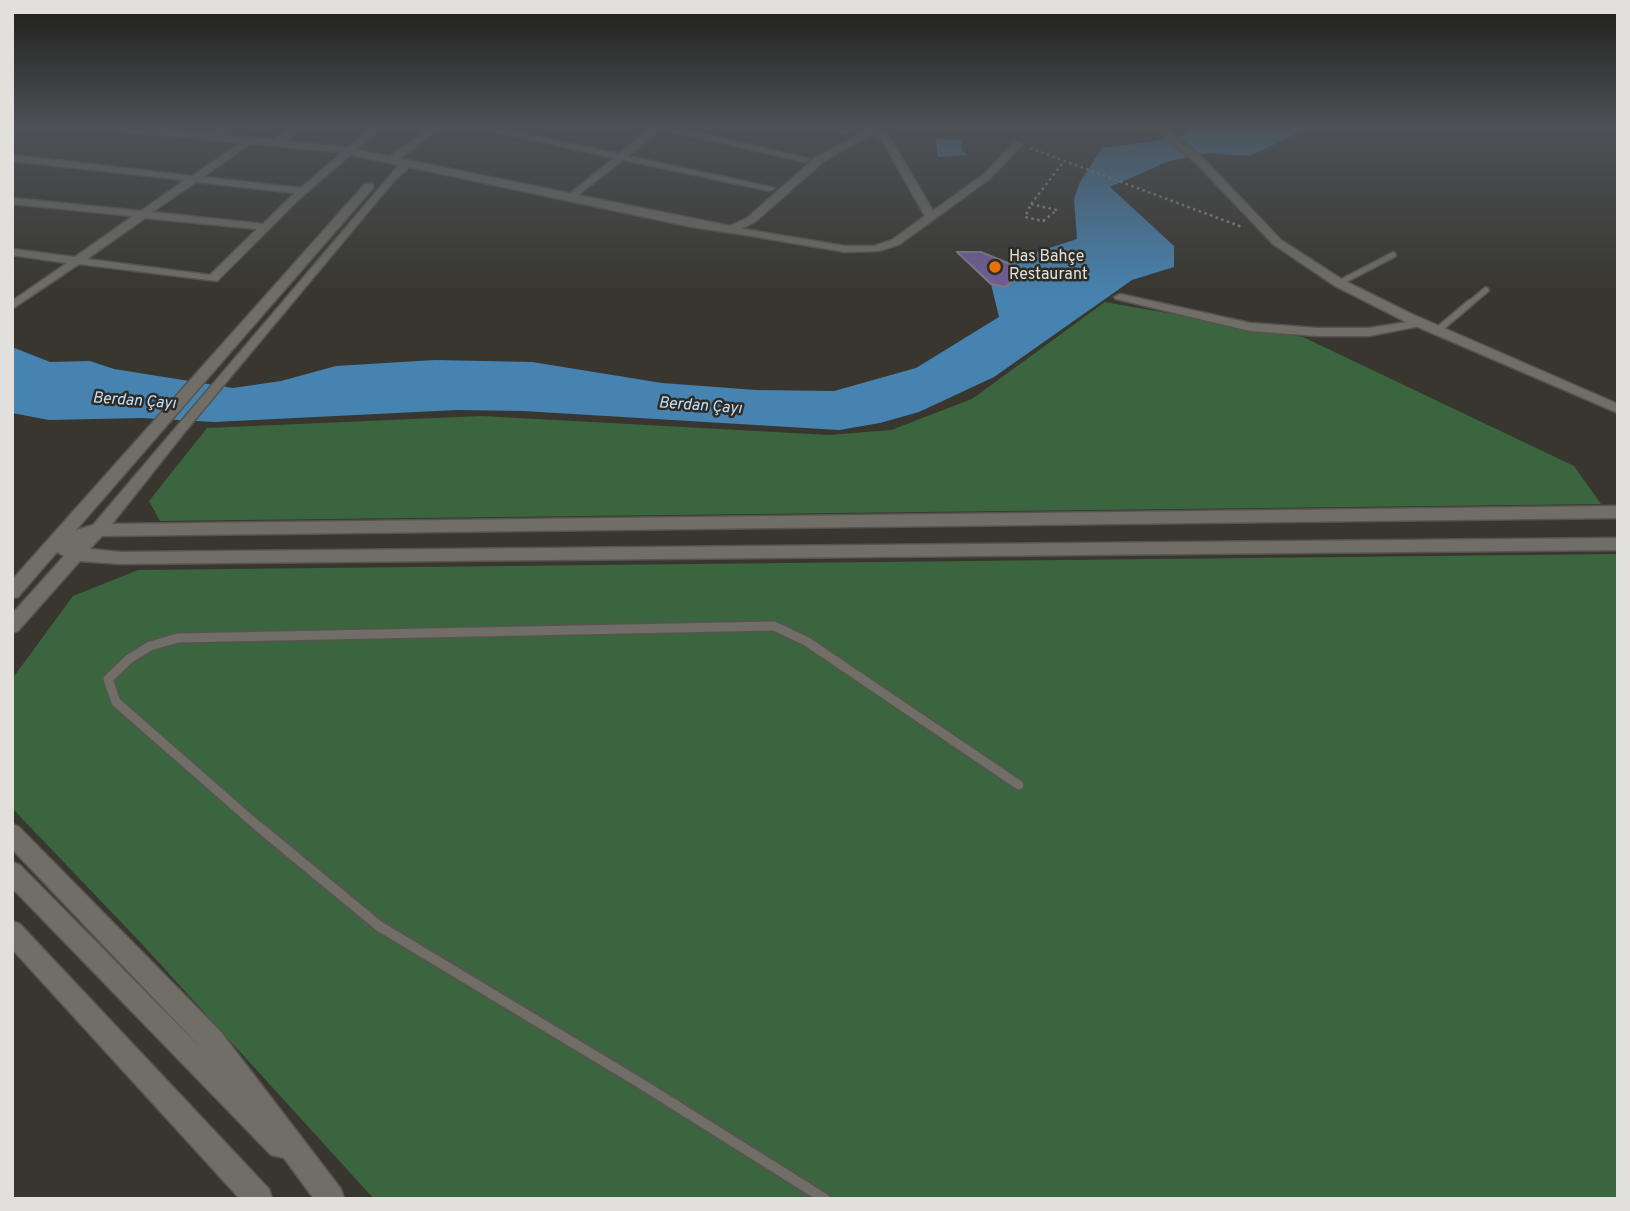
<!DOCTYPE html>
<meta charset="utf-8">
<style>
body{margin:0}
#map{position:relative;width:1630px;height:1211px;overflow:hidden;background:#38362f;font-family:Overpass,sans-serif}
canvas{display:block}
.frame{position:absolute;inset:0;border:14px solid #e2e0dc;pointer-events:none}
</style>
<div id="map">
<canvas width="1630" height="1211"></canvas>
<div class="frame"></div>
</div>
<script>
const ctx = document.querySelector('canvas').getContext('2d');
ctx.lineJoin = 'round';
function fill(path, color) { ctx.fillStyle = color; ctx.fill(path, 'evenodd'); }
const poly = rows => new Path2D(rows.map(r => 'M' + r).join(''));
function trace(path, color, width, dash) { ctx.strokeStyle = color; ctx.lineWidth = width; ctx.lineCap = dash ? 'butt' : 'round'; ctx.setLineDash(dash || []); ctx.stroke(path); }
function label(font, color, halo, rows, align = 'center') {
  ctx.font = font + ' Overpass,sans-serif'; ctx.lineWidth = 5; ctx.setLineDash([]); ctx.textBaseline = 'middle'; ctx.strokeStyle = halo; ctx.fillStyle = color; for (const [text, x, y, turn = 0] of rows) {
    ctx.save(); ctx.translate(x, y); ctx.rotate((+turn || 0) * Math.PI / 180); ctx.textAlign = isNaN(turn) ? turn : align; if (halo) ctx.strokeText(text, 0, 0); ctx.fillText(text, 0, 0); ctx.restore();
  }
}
const green = poly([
 [1105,302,1303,337,1574,466,1601,504,160,521,149,501,207,428,482,416,829,435,891,430,972,399],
 [1618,554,1618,1199,374,1199,141,943,12,808,12,679,73,596,138,570]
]);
const water = poly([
 [1189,127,1311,127,1250,156,1208,153,1169,161,1110,187,1174,246,1174,267,1132,280,994,377,919,412,880,423,839,430,523,411,457,410,214,422,142,418,49,420,12,413,12,347,50,362,90,361,114,369,233,388,281,381,336,366,435,360,532,362,662,383,756,390,834,391,916,368,999,317,991,284,1005,287,1027,271,1006,262,1077,239,1074,199,1080,182,1102,148,1150,142,1185,134],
 [936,139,962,140,961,150,967,155,938,157]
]);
const building = poly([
 [957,252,981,252,1027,271,1005,287,991,284,957,252]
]);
const path = poly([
 [1030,148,1242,227],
 [1031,204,1057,210,1043,221,1025,217,1031,204],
 [1031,204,1065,160]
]);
const serviceFar3 = poly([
 [1339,283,1393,255],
 [1468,305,1486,290]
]);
const serviceFar2 = poly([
 [1438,330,1470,303]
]);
const serviceFar1 = poly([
 [261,829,116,702,108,679,129,659,150,646,178,638,774,626,806,641,1019,785]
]);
const service = poly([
 [259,827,379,926,640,1083,825,1199]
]);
const minor = poly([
 [219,127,229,127,213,139,207,139,207,135,219,127],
 [293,127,303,127,279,145,273,145,273,141,293,127],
 [372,127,382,127,298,200,217,281,79,264,12,309,12,301,67,263,12,255,12,249,75,257,133,216,12,204,12,198,141,211,185,180,12,161,12,155,192,176,248,138,252,141,251,143,203,177,301,188,372,127],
 [196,182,295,193,263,224,152,212,196,182],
 [145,218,257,229,210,275,87,259,145,218],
 [432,127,442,127,395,161,389,161,389,157,432,127],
 [474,127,491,127,619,154,652,127,675,127,810,159,805,162,661,129,628,156,775,188,770,191,623,160,570,201,567,200,567,196,614,158,474,127],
 [827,127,847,127,852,130,848,133,827,127],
 [871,127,877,127,889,136,933,211,983,175,1015,142,1023,144,989,179,900,244,879,251,845,252,728,232,727,230,732,227,845,246,874,246,892,240,925,216,882,140,871,131,871,127],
 [1120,294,1250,323,1317,328,1369,328,1420,320,1426,323,1420,326,1369,336,1317,336,1250,331,1116,299,1114,297,1120,294]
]);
const tertiary = poly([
 [104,127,141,127,338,146,730,226,747,218,815,158,871,127,883,127,823,162,755,222,732,233,692,227,409,167,393,182,184,433,112,524,1618,506,1618,518,102,536,90,549,121,552,1618,538,1618,550,121,564,80,561,18,631,12,633,12,614,64,556,57,552,18,597,12,598,12,580,365,184,373,184,373,188,76,530,93,525,399,165,338,152,109,130,104,127],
 [1154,127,1165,127,1206,161,1281,240,1343,280,1414,315,1618,404,1618,413,1404,321,1335,286,1273,244,1198,165,1154,127],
 [12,824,19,827,221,1032,341,1189,344,1199,314,1199,284,1158,271,1155,12,888,12,862,20,865,204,1051,12,849,12,824],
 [12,921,20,924,269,1189,272,1199,240,1199,12,949,12,921]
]);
const markers = [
 [995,267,7,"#e8710a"]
];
const farPoinames = [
 ["Has Bahçe",1009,258],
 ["Restaurant",1009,276]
];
const farWaternames = [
 ["Berdan Çayı",134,402,4],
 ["Berdan Çayı",700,407,4]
];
fill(green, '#3b653f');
fill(water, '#4783b1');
fill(building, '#725d99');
trace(building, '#807d85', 2);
trace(serviceFar3, '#56544e', 8);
trace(serviceFar2, '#56544e', 9);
trace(serviceFar1, '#56544e', 12);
trace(service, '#56544e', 14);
trace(minor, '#56544e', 3);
trace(tertiary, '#56544e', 3);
trace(path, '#94928d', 2.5, [2.5, 3.5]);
trace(serviceFar3, '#706e66', 5);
trace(serviceFar2, '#706e66', 6);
trace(serviceFar1, '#706e66', 9);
trace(service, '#706e66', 10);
fill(minor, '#706e66');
fill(tertiary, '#706e66');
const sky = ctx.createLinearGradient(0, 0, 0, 297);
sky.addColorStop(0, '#1f1e1a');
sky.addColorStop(0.43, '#4d5258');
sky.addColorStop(1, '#4d525800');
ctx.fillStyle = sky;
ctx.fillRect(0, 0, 1630, 297);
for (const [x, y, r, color] of markers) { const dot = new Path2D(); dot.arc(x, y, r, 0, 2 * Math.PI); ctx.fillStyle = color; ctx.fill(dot); trace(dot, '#2e2c25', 2.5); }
label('16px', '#e2e0dc', '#2e2c25', farPoinames, 'left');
label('italic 16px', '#c0e0fb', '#2e2c25', farWaternames);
</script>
